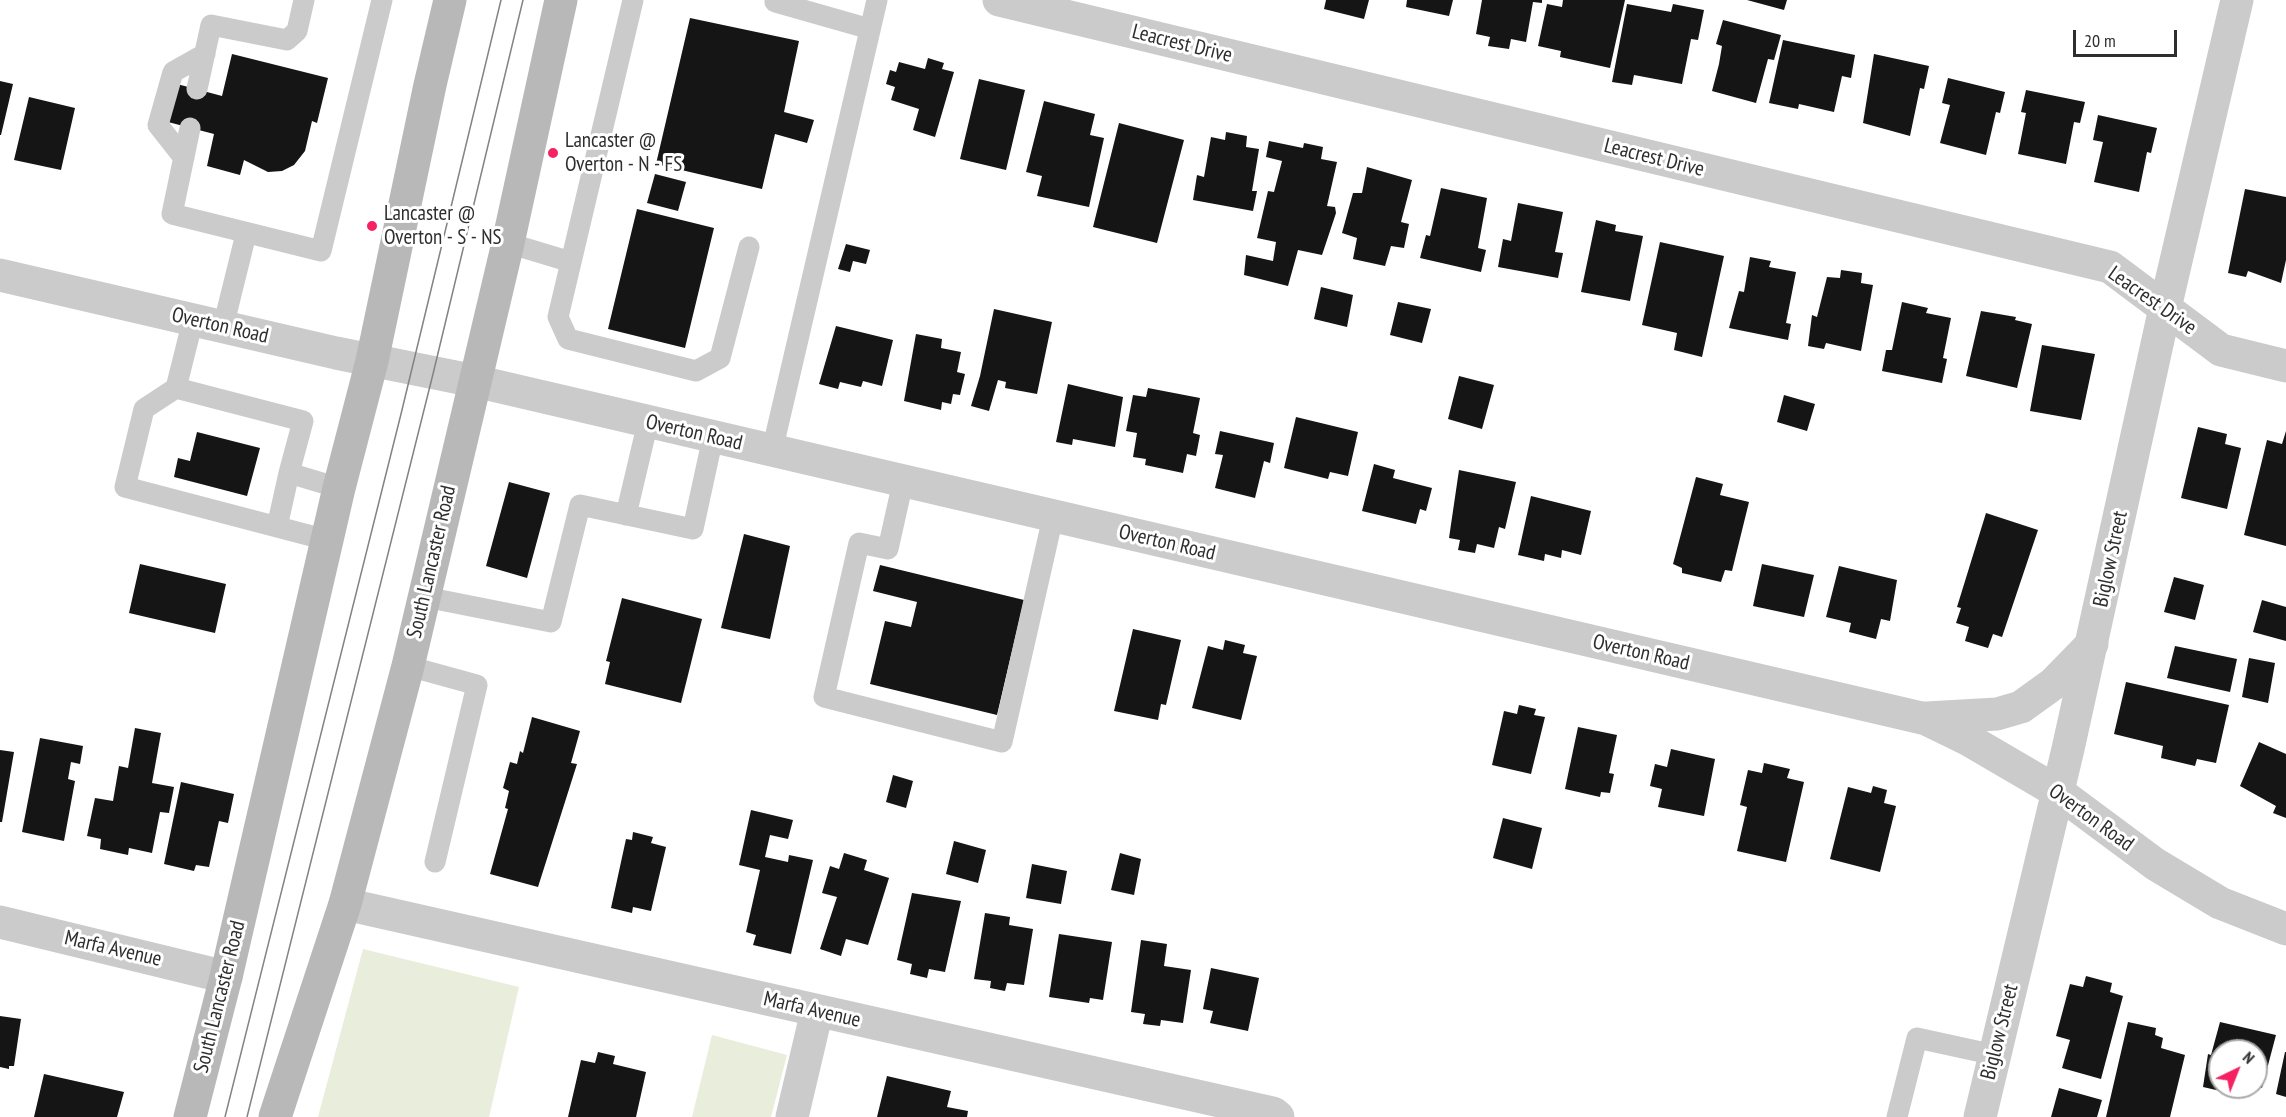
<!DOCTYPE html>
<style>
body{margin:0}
#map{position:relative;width:2286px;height:1117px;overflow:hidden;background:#fff;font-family:"PT Sans Narrow",sans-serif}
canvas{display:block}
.north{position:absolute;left:2208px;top:1039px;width:60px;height:60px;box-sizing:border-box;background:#fff;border:2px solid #ababab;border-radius:50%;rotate:43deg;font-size:16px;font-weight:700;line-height:24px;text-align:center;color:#2e2e2e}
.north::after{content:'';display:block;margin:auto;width:21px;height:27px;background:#f52163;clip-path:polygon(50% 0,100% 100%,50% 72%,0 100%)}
.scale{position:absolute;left:2073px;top:30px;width:104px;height:27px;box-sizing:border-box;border:3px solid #2e2e2e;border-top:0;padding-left:8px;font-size:18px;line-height:21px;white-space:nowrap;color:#2e2e2e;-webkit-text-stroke:4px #fff;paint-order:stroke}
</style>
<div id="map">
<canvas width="2286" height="1117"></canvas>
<div class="north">N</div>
<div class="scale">20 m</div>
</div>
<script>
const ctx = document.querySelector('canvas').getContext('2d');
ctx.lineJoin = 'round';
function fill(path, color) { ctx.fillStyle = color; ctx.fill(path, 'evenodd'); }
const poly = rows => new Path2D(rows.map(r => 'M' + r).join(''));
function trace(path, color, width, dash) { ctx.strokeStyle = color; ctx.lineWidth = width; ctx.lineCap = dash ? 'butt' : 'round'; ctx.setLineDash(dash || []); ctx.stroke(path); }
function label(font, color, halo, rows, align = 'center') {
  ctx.font = font + ' "PT Sans Narrow",sans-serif'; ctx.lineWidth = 6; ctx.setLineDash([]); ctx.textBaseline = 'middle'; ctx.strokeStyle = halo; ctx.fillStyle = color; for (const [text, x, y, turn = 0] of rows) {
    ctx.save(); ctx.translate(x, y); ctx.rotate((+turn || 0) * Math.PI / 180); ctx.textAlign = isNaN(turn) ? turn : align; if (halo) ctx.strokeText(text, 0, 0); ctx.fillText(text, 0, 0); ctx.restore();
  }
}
const green = poly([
 [363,949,519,987,489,1117,318,1117],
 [712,1035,787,1055,771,1117,692,1117]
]);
const building = poly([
 [1326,0,1369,0,1364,19,1324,9],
 [1407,0,1453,0,1449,16,1406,7],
 [1482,0,1542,0,1542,3,1533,2,1526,42,1511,39,1509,49,1488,46,1490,37,1476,34],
 [1563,0,1625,0,1610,68,1560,57,1561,51,1538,46,1547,4,1562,7],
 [1747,0,1787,0,1784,10],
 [1627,4,1671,12,1673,4,1704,10,1698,40,1691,39,1682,84,1634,75,1632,85,1612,82],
 [690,18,799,41,784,112,814,120,807,143,775,134,762,189,656,164],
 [1723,20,1781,35,1774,60,1768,59,1756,103,1712,91,1719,64,1722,46,1716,44],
 [1783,40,1855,55,1851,78,1842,76,1834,112,1799,104,1798,109,1769,103],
 [232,54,328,78,317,123,312,121,305,151,294,165,282,171,268,172,244,160,240,175,207,166,214,134,168,122,177,84,222,96],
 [1874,54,1929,66,1924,89,1920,88,1910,136,1863,123],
 [928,58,944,63,942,69,954,72,935,137,913,130,919,109,891,100,895,87,886,84,890,70,896,72,899,62,925,69],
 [1948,78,2005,92,2000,113,1996,112,1986,155,1940,143,1950,105,1942,103],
 [979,79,1025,90,1006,170,960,159],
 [0,81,13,84,1,135,0,135],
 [2026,90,2085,102,2080,123,2074,122,2066,164,2018,154,2026,113,2021,112],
 [29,97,75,108,61,170,14,160],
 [1044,101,1095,114,1090,135,1104,138,1089,207,1037,196,1042,176,1026,172],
 [2098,115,2157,128,2151,153,2147,152,2139,192,2094,182,2103,142,2093,140],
 [1119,123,1184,140,1157,243,1093,227],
 [1226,132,1247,136,1246,147,1259,149,1252,191,1257,191,1253,211,1193,200,1197,175,1204,177,1211,137,1225,140],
 [1269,141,1303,148,1304,143,1323,147,1321,159,1337,162,1327,206,1335,207,1336,213,1322,255,1298,250,1288,286,1244,275,1246,255,1273,261,1276,242,1257,238,1268,191,1274,192,1282,161,1266,157],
 [1367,167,1412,180,1401,222,1409,224,1404,248,1391,246,1385,266,1353,259,1357,238,1342,233,1353,193,1362,193],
 [655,174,686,182,678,211,647,203],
 [1441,188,1487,198,1478,248,1486,250,1481,272,1420,258,1426,235,1430,236],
 [2245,189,2286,197,2286,260,2281,283,2248,271,2246,277,2228,273],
 [1518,203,1563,212,1555,252,1563,253,1558,278,1498,267,1503,239,1511,241],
 [637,209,714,228,685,348,608,329],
 [1596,220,1616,225,1615,231,1643,236,1630,301,1581,292],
 [1660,242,1724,256,1702,357,1674,350,1677,333,1642,325],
 [846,244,870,250,866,264,853,261,850,272,838,269],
 [1750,257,1771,261,1769,267,1796,272,1786,323,1791,324,1788,340,1729,328,1739,291,1744,292],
 [1841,270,1862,273,1861,283,1873,285,1861,351,1826,343,1824,349,1808,346,1812,315,1817,317,1827,277,1840,278],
 [1321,287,1353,295,1347,327,1314,319],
 [1398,302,1431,309,1422,343,1390,335],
 [1902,302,1928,308,1926,313,1951,318,1943,358,1947,359,1942,383,1882,371,1886,350,1892,350],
 [994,309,1052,322,1037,394,1005,388,1006,382,998,380,989,411,971,406,980,376],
 [1981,311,2016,317,2015,320,2032,324,2017,388,1966,376],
 [836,326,893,340,882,386,863,381,861,387,840,382,838,389,819,384],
 [916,334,942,339,941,348,961,352,957,372,965,374,960,395,953,394,951,404,942,402,941,410,904,401],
 [2042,345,2095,354,2081,420,2030,411],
 [1459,376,1494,385,1482,429,1448,419],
 [1068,384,1123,397,1115,447,1073,439,1072,445,1056,442],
 [1148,388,1200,398,1193,433,1200,435,1196,456,1187,454,1183,473,1145,465,1146,459,1133,457,1137,433,1126,431,1133,395,1146,397],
 [1784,395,1815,404,1807,431,1777,422],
 [1296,417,1358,432,1348,476,1330,472,1328,479,1284,468],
 [2198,427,2227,434,2225,444,2241,448,2227,509,2181,498],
 [1220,431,1274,443,1270,463,1264,461,1255,498,1215,488,1223,455,1215,454],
 [2286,431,2286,546,2244,535,2267,440,2282,444],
 [197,432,260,448,247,496,174,477,178,458,190,461],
 [1374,464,1395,470,1393,478,1432,488,1426,511,1420,509,1416,524,1362,511],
 [1459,470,1516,482,1505,529,1499,527,1494,548,1477,544,1475,553,1458,550,1460,540,1449,538],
 [1696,477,1723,484,1720,495,1749,502,1732,571,1725,570,1721,582,1682,573,1682,568,1673,564],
 [509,482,550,493,527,578,486,566],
 [1531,496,1591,511,1581,555,1562,550,1561,558,1545,554,1544,561,1518,555],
 [1986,513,2038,530,2002,637,1993,634,1988,648,1965,641,1969,627,1956,623,1961,608,1957,607],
 [744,534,790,546,770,639,721,628],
 [140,564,226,584,215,633,129,613],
 [1762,564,1814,575,1804,617,1753,606],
 [880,565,1024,600,997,715,870,684,885,621,911,627,917,602,873,591],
 [1839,566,1897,580,1890,621,1881,619,1876,639,1849,632,1851,623,1826,617],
 [2174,577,2204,585,2195,620,2164,612],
 [622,598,702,619,681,703,605,684,610,662,606,661],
 [2262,600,2286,607,2286,641,2253,632],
 [1133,629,1181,640,1166,705,1161,704,1158,720,1114,711],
 [1225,640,1245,645,1243,653,1257,656,1241,720,1192,708,1208,646,1223,650],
 [2175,646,2237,659,2230,692,2167,678],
 [2249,658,2275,663,2268,703,2242,697],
 [2126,682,2229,705,2216,763,2197,759,2195,766,2161,758,2163,746,2114,734],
 [1519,705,1536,709,1534,715,1545,717,1531,774,1492,765,1504,711,1517,714],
 [532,717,580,731,571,763,577,764,538,887,490,874,508,809,505,808,509,791,503,788,510,762,517,764,520,751,523,753],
 [1578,727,1617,735,1609,773,1614,774,1610,793,1601,792,1600,797,1565,789],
 [135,728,161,733,152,783,174,787,169,813,160,812,152,853,129,848,128,855,100,849,101,839,87,836,95,798,113,801,119,766,128,768],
 [40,738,83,746,80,764,71,762,68,779,75,781,64,841,22,832],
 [2259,742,2286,754,2286,818,2273,813,2276,806,2240,786],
 [1671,749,1715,759,1704,816,1658,807,1662,789,1650,786,1655,764,1667,767],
 [0,750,14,752,2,822,0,822],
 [1764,763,1790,769,1787,778,1804,782,1786,862,1737,851,1747,807,1740,805,1748,770,1762,773],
 [893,775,913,781,906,808,886,802],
 [181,782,234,794,228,823,219,821,209,867,196,865,194,871,164,864],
 [1873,786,1887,790,1884,803,1896,806,1880,872,1830,859,1848,787,1871,793],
 [751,810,793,820,788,839,770,835,765,857,788,862,789,855,813,860,791,954,753,945,756,935,746,932,760,870,739,865],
 [1503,818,1542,828,1532,869,1493,858],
 [633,832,653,837,651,843,666,847,651,911,633,907,632,913,611,908,626,839,632,840],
 [954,841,986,850,978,883,946,874],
 [844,853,867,860,864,870,889,878,868,945,846,939,841,956,820,949,837,897,822,893,830,866,839,869],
 [1120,853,1141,859,1134,895,1111,890],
 [1032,864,1067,871,1061,904,1026,898],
 [912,893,961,901,945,972,929,969,927,978,910,974,912,964,897,960],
 [985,913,1010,917,1009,925,1033,929,1024,985,1007,983,1005,991,990,988,991,981,974,979],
 [1059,934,1112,942,1103,1000,1090,998,1089,1003,1049,997],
 [1141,940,1167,944,1164,966,1191,970,1183,1023,1161,1020,1160,1026,1143,1024,1145,1014,1131,1012],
 [1211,968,1259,978,1248,1031,1210,1023,1213,1011,1203,1009],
 [2086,976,2112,983,2110,992,2123,996,2101,1079,2062,1068,2070,1040,2056,1036,2070,984,2083,987],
 [0,1016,21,1019,14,1066,9,1066,9,1069,0,1067],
 [2128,1022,2156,1028,2155,1035,2163,1038,2161,1048,2185,1055,2170,1117,2106,1117],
 [2220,1022,2276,1035,2262,1088,2256,1086,2256,1051,2220,1051,2220,1087,2240,1087,2238,1095,2203,1087,2208,1054,2211,1055],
 [598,1052,615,1056,613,1064,646,1072,636,1117,568,1117,581,1060,595,1063],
 [2285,1052,2286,1052,2286,1097,2276,1094],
 [44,1074,124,1092,117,1117,34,1117],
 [887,1076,951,1091,947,1107,968,1111,967,1117,877,1117],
 [2059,1088,2102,1100,2097,1117,2051,1117]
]);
const service = poly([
 [633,0,558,317,568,339,696,371,720,358,749,247],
 [775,2,870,29],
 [197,89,211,25,287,40,297,31,304,0],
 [190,128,172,214,321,251,382,0],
 [184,158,158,125,173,72,205,54],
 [508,243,571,262],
 [193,320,176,388,144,409,125,487,327,540],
 [223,327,246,234],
 [176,388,303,421,289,473],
 [772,451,877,0],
 [903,482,888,549,859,543,824,697,1002,742,1053,517],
 [626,515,648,422],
 [277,527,289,473,339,488],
 [425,597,551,622,580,505,693,529,713,437],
 [408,666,477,685,435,862],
 [1897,1117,1917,1038,1995,1055]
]);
const minor = poly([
 [999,0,2110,267,2221,350,2286,366],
 [345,904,1273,1113,1278,1117],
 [0,922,226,977],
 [792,1117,817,1011],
 [1980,1117,2068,749,2165,308,2237,0]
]);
const tertiary = poly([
 [0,275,336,353,475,381,1926,719,1969,740,2058,792,2155,864,2220,903,2286,929],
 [1927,718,1997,714,2021,707,2053,684,2092,644]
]);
const secondary = poly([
 [190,1117,226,977,339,488,372,361,430,85,450,0],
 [275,1117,345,904,408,666,508,243,561,0]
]);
const tram = poly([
 [225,1117,401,414,501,0],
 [247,1117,433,374,523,0]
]);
const markers = [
 [553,153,6,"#f52163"],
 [372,226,6,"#f52163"]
];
const streetNames = [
 ["Leacrest Drive",1182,44,14],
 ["Leacrest Drive",1654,158,14],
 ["Leacrest Drive",2152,301,35],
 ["Overton Road",220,326,13],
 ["Overton Road",694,433,13],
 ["Overton Road",1167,543,13],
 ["Biglow Street",2111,559,-78],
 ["South Lancaster Road",432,562,-77],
 ["Overton Road",1641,653,13],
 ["Overton Road",2091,818,36],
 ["Marfa Avenue",113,949,13],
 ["South Lancaster Road",220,997,-76],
 ["Marfa Avenue",812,1010,13],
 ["Biglow Street",2000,1032,-76]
];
const poiNames = [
 ["Lancaster @",565,141],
 ["Overton - N - FS",565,165],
 ["Lancaster @",384,214],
 ["Overton - S - NS",384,238]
];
fill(green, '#e9eddb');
fill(building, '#151515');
trace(service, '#cbcbcb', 21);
trace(minor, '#cbcbcb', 33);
trace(tertiary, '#cbcbcb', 33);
trace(secondary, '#b8b8b8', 33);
trace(tram, '#838383', 1.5);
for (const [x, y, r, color] of markers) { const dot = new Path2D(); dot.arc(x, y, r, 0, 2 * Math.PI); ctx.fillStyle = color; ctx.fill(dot); trace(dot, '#fff', 2); }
label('21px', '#2e2e2e', '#fff', streetNames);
label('21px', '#2e2e2e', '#fff', poiNames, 'left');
</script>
